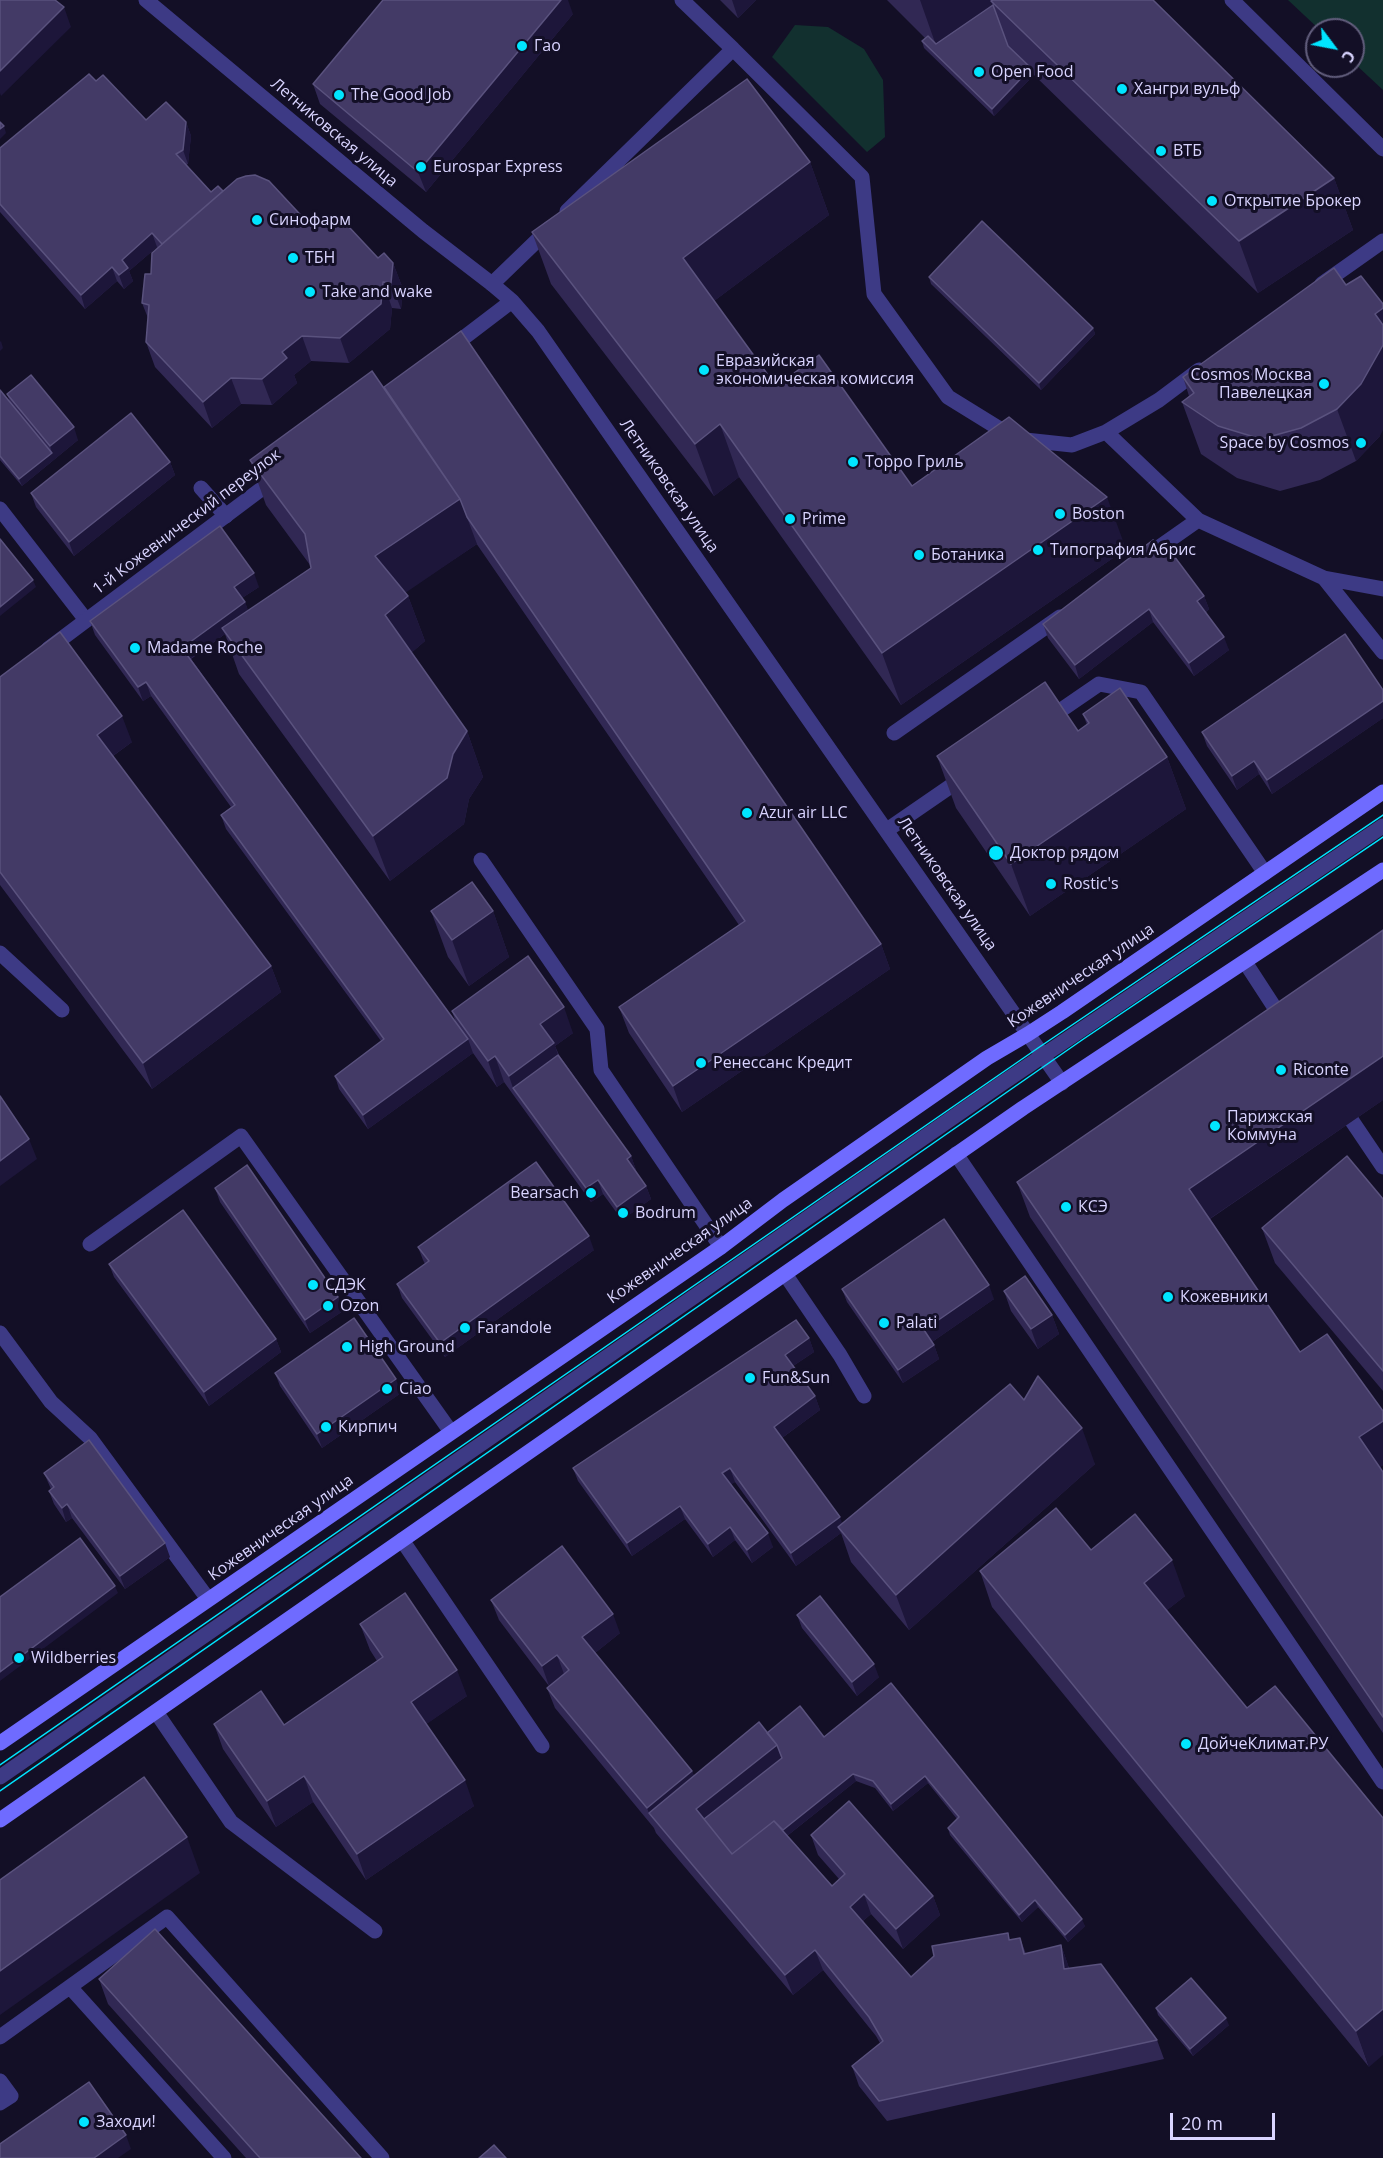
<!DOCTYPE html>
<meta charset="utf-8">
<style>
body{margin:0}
#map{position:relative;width:1383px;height:2158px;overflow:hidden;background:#130f26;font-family:"Open Sans",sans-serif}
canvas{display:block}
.north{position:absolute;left:1305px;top:18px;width:60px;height:60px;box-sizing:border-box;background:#130f26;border:2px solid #625e7d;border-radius:50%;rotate:122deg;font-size:16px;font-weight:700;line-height:24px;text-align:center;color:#d9d4ff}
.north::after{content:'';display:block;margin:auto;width:21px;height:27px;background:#00e5ff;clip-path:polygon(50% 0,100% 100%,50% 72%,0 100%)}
.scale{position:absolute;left:1170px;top:2113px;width:105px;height:27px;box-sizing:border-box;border:3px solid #d9d4ff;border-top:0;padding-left:8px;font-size:18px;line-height:21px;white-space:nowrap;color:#d9d4ff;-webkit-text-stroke:4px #130f26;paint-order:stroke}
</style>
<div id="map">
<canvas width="1383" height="2158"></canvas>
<div class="north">С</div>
<div class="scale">20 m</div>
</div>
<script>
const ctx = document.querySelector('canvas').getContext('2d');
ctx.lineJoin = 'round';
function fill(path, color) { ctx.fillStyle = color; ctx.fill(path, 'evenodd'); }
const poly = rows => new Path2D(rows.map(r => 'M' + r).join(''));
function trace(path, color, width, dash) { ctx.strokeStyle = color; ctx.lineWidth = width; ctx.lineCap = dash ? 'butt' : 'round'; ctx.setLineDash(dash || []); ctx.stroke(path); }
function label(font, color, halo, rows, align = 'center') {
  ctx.font = font + ' "Open Sans",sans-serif'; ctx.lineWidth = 6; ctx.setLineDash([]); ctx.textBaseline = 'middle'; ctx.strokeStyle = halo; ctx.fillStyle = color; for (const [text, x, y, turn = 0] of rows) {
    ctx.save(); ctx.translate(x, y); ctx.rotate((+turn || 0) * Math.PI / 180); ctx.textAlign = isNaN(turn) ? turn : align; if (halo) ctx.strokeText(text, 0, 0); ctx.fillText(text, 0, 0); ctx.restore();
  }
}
const green = poly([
 [1288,0,1383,0,1383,90,1353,62,1353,30,1320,30],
 [795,25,828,27,864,49,883,80,885,137,867,152,772,57]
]);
const service = poly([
 [682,0,733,49],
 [1232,0,1383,149],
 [567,211,733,49,862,177,874,294,948,397,1016,439,1072,445,1106,432,1198,520,1324,578,1383,652],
 [492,284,550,228],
 [1322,284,1383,241],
 [1106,432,1159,400,1199,370],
 [201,488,226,516],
 [0,509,86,620],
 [1141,560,1198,520],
 [1324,578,1383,589],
 [1048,719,1099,684,1141,692,1265,873],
 [894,733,1060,617],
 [887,830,964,777],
 [481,860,597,1029,601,1070,721,1247],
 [0,953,62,1010],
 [1245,962,1284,1022],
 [1352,1121,1383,1167],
 [956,1154,1383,1782],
 [90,1244,241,1136,451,1432],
 [785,1274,840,1355,864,1396],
 [0,1333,51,1402,90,1438,208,1599],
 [402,1540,542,1746],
 [156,1712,231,1822,375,1931],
 [0,1777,1004,1082,1383,826],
 [70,1987,224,2158],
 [0,2037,167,1917,382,2158],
 [0,2081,11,2096,0,2103]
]);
const minor = poly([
 [146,0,423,231,492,284,512,301,538,331,1062,1083],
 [449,349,512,301],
 [48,649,276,478]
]);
const secondary = poly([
 [0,1743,721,1247,783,1200,987,1058,1028,1034,1062,1012,1383,792],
 [0,1820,1023,1108,1383,870]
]);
const tram = poly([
 [0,1765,1038,1048,1383,815],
 [0,1791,1082,1040,1383,837]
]);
const wall = poly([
 [720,0,756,0,738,18],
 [887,0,1153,0,1334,178,1353,230,1258,293,1034,75,994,116,924,48,922,41,925,38],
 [573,14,426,192,320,104,313,84],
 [96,81,146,120,186,122,191,136,188,164,186,165,211,192,223,191,310,225,378,258,393,263,403,289,401,309,392,308,390,329,349,363,311,361,294,375,297,383,272,405,241,404,212,428,155,367,146,342,148,318,142,303,151,274,158,248,157,247,129,271,133,281,124,289,117,281,85,309,0,212,0,148],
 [810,162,829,215,714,301,776,386,912,486,1126,549,901,705,739,477,714,496,551,284,532,232],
 [929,277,1093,328,1095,334,1041,390,931,284],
 [1346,285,1380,436,1356,461,1320,480,1280,491,1237,478,1201,454,1182,402,1189,396,1183,377],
 [384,387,881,944,890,969,682,1112,629,1033,619,1007,739,925,476,543,477,544,405,592,408,596,425,641,411,653,467,731,483,777,469,799,464,824,390,881,239,674,225,634,191,659,456,1023,452,1011,573,1033,555,1046,559,1055,631,1156,636,1170,635,1171,646,1186,651,1199,622,1220,603,1194,591,1202,504,1082,497,1087,473,1053,368,1129,339,1089,335,1076,381,1041,226,829,221,815,231,807,151,696,143,701,95,635,90,621,259,587,242,598,245,602,248,611,311,568,310,565,266,505,250,460],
 [0,390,10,402,7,394,78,440,22,486,0,460],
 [170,462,175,475,74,556,36,507,31,493],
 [1161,552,1204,596,1209,609,1206,612,1229,650,1194,676,1153,622,1079,679,1048,638,1043,624],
 [0,677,132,742,113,756,271,966,281,992,152,1089,0,885],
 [1383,690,1383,718,1272,794,1259,774,1237,790,1207,746,1202,732],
 [1083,714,1167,757,1186,809,1030,916,956,808,937,756,1078,731,1087,725],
 [431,911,493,911,509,957,469,986,448,957],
 [1383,1100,1210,1219,1300,1352,1383,1411,1383,1465,1380,1467,1383,1472,1383,1733,1030,1217,1017,1182],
 [215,1188,338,1297,343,1311,310,1333,220,1202],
 [1383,1199,1383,1391,1275,1263,1262,1228],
 [418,1247,594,1250,445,1357,402,1298,397,1284,425,1264,423,1260],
 [109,1264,276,1339,281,1352,209,1406,114,1277],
 [842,1289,994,1299,932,1342,934,1345,939,1359,903,1383,847,1302],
 [1004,1291,1052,1315,1059,1334,1038,1349,1011,1311],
 [809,1338,814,1352,793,1366,815,1396,820,1410,782,1438,842,1524,1024,1400,1095,1464,909,1630,851,1562,841,1533,796,1566,735,1482,731,1484,773,1547,752,1563,735,1540,713,1557,685,1519,632,1556,578,1481,573,1468],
 [275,1373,401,1393,322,1448,280,1386],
 [44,1473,170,1557,125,1589,72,1518,66,1522,54,1504,49,1491,51,1489],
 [1091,1550,1185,1596,1167,1610,1247,1708,1369,2067,992,1607,980,1571],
 [491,1600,620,1633,595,1653,692,1771,694,1776,767,1733,824,1737,891,1683,1085,1926,1068,1942,1038,1907,1022,1922,950,1835,948,1828,957,1819,928,1783,893,1811,875,1788,856,1781,787,1836,832,1886,839,1879,818,1855,811,1835,933,1896,940,1915,903,1949,871,1914,863,1921,911,1977,1008,1933,1010,1940,1020,1938,1026,1954,1061,1945,1069,1968,1157,2040,1164,2059,887,2121,859,2086,852,2066,880,2043,876,2036,823,1970,793,1995,656,1833,654,1828,555,1708,547,1688,564,1674,549,1686,499,1620],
 [797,1615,879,1677,857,1696,802,1628],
 [360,1624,467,1696,426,1724,474,1806,366,1880,313,1802,276,1827,223,1749,214,1724,284,1725,377,1661,370,1650],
 [99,1979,361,2158,246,2158,108,2004],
 [1156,2008,1229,2025,1193,2056,1158,2015]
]);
const shadedWall = poly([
 [561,0,568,0,573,14,426,192,418,172],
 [732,0,756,0,738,18],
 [920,0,1014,0,991,1,996,12,938,51],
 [64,7,71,27,1,96,0,93,0,71],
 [1031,68,1034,75,994,116,992,109],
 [186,122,191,136,188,164,183,150],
 [4,126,6,133,0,139,0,129],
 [810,162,829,215,702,310,683,258],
 [1334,178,1353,230,1258,293,1239,241],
 [152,233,157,247,129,271,133,281,124,289,119,275,122,260],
 [393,263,403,289,401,309,391,283],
 [112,267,117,281,85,309,81,295],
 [383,282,392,308,390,329,349,363,340,338],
 [1383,308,1383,336,1375,314],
 [1093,328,1095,334,1041,390,1039,383],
 [302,336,311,361,294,375,297,383,272,405,262,379,282,352],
 [1,341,3,348,0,351,0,342],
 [1383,345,1383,430,1380,436,1356,461,1337,409],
 [231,378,241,404,212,428,203,402],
 [720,424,739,477,714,496,695,444],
 [74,427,78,440,22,486,19,479,52,453,50,446],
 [170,462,175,475,74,556,69,542],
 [1107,497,1126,549,901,705,882,653],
 [460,499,477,544,392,602,375,556],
 [254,573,259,587,239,600,234,587],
 [33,580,36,587,0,616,0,607],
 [408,596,425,641,402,661,385,615],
 [1204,596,1209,609,1202,615,1197,601],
 [245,602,250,615,222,628,225,634,187,661,182,648],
 [1149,609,1153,622,1079,679,1075,665],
 [1224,637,1229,650,1194,676,1189,663],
 [146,682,151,696,143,701,138,687],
 [1383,701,1383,718,1272,794,1267,780],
 [122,716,132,742,107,760,97,735],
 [467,731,483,777,469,799,464,824,390,881,373,836],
 [1167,757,1186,809,1030,916,1011,864],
 [1254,761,1259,774,1237,790,1232,776],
 [493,911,509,957,469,986,452,940],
 [881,944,890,969,682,1112,673,1086],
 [271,966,281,992,152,1089,143,1063],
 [564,1007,573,1033,555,1046,563,1069,513,1088,509,1076,540,1024],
 [468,1039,473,1053,368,1129,363,1115],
 [495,1056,504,1082,497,1087,488,1061],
 [1383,1056,1383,1100,1202,1224,1189,1189],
 [29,1139,37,1159,0,1186,0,1161],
 [631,1156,636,1170,632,1173,627,1159],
 [598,1180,603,1194,591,1202,586,1188],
 [646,1186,651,1199,622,1220,617,1207],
 [589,1236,594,1250,445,1357,440,1343],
 [989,1285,994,1299,929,1344,924,1330],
 [338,1297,343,1311,310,1333,305,1320],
 [1052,1315,1059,1334,1038,1349,1031,1329],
 [809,1338,814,1352,790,1368,785,1355],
 [276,1339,281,1352,209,1406,204,1392],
 [934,1345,939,1359,903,1383,898,1370],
 [396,1379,401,1393,322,1448,317,1434],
 [815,1396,820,1410,779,1440,774,1427],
 [1383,1421,1383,1465,1372,1472,1359,1437],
 [1082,1428,1095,1464,909,1630,896,1595],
 [730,1468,735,1482,727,1487,722,1473],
 [67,1504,72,1518,66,1522,62,1508],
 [680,1506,685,1519,632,1556,627,1543],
 [840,1517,845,1531,838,1527,841,1533,796,1566,791,1553],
 [730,1527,735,1540,713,1557,708,1544],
 [768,1533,773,1547,752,1563,747,1550],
 [165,1543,170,1557,125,1589,120,1576],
 [1172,1560,1185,1596,1157,1618,1144,1583],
 [115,1586,118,1593,0,1681,0,1672],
 [613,1614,620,1633,590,1657,582,1637],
 [557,1655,564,1674,549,1686,542,1666],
 [874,1664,879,1677,857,1696,852,1682],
 [457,1670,467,1696,421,1728,411,1702],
 [777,1745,784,1765,705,1827,696,1809],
 [692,1771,700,1790,649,1813,647,1808],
 [853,1774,856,1781,739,1874,737,1867],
 [304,1776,313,1802,276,1827,267,1801],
 [925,1776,928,1783,893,1811,891,1804],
 [465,1780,474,1806,366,1880,357,1854],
 [187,1837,200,1873,0,2015,0,1971],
 [864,1894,871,1914,857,1926,850,1907],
 [933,1896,940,1915,903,1949,896,1929],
 [1035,1900,1038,1907,1022,1922,1019,1915],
 [1082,1919,1085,1926,1068,1942,1065,1935],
 [1061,1945,1068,1965,1071,1988,1064,1969],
 [815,1950,823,1970,793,1995,785,1975],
 [1383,2009,1383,2055,1369,2067,1356,2031],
 [1226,2018,1229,2025,1193,2056,1190,2049],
 [126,2135,131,2149,118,2158,94,2158]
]);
const building = poly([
 [0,0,55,0,64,7,0,71,0,0],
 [383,0,561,0,418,172,313,84,383,0],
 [993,0,1153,0,1334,178,1239,241,991,1,993,0],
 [993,5,1008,46,1031,68,992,109,922,41,928,36,936,44,993,5],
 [89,74,96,81,103,75,146,120,166,102,186,122,183,150,176,154,211,192,218,186,223,191,162,244,152,233,122,260,128,268,119,275,112,267,81,295,0,204,0,148,89,74],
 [747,79,810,162,683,258,776,386,819,355,912,486,1009,417,1107,497,882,653,720,424,695,444,532,232,747,79],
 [0,122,4,126,0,129,0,122],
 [255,175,269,181,310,225,349,227,378,258,384,253,393,263,391,283,383,282,381,304,340,338,302,336,282,352,287,358,262,379,231,378,203,402,146,342,149,305,142,303,145,274,151,274,152,253,237,179,246,176,255,175],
 [982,221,1093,328,1039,383,929,277,982,221],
 [1334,268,1346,285,1361,276,1383,304,1383,308,1375,314,1383,325,1383,345,1361,384,1337,409,1301,428,1261,439,1218,426,1182,402,1194,393,1183,377,1334,268],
 [461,331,881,944,673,1086,619,1007,745,921,467,517,460,499,384,387,461,331],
 [372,371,460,499,375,556,408,596,385,615,467,731,453,754,447,778,373,836,222,628,311,568,305,534,250,460,372,371],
 [31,375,74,427,50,446,7,394,31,375],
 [0,390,52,453,19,479,0,456,0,390],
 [131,413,170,462,69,542,31,493,131,413],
 [220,526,254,573,234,587,245,602,182,648,468,1039,363,1115,335,1076,384,1039,221,815,235,805,146,682,138,687,90,621,220,526],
 [0,539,33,580,0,607,0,539],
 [1153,540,1161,552,1168,548,1204,596,1197,601,1224,637,1189,663,1149,609,1075,665,1043,624,1153,540],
 [60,632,122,716,97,735,271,966,143,1063,0,872,0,677,60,632],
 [1345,634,1383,690,1383,701,1267,780,1254,761,1232,776,1202,732,1345,634],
 [1045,682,1078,731,1089,723,1083,714,1120,688,1167,757,1011,864,937,756,1045,682],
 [472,882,493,911,452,940,431,911,472,882],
 [1383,930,1383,1056,1189,1189,1300,1352,1327,1334,1383,1411,1383,1421,1359,1437,1383,1472,1383,1717,1017,1182,1383,930],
 [528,956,564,1007,540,1024,554,1043,509,1076,495,1056,488,1061,452,1011,528,956],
 [558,1055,631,1156,627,1159,646,1186,617,1207,598,1180,586,1188,513,1088,558,1055],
 [0,1096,29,1139,0,1161,0,1096],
 [1347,1156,1383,1199,1383,1371,1262,1228,1347,1156],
 [536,1162,589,1236,440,1343,397,1284,429,1261,418,1247,536,1162],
 [247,1165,338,1297,305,1320,215,1188,247,1165],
 [183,1210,276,1339,204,1392,109,1264,183,1210],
 [944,1219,989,1285,924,1330,934,1345,898,1370,842,1289,944,1219],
 [1025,1276,1052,1315,1031,1329,1004,1291,1025,1276],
 [354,1318,396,1379,317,1434,275,1373,354,1318],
 [796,1320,809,1338,785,1355,815,1396,774,1427,840,1517,791,1553,730,1468,722,1473,768,1533,747,1550,730,1527,708,1544,680,1506,627,1543,573,1468,796,1320],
 [1038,1376,1082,1428,896,1595,838,1527,1010,1384,1024,1400,1038,1376],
 [89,1440,165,1543,120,1576,67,1504,62,1508,49,1491,54,1487,44,1473,89,1440],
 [1056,1508,1091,1550,1135,1514,1172,1560,1144,1583,1247,1708,1275,1686,1383,1818,1383,2009,1356,2031,980,1571,1056,1508],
 [80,1538,115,1586,0,1672,0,1597,80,1538],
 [562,1546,613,1614,582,1637,692,1771,647,1808,547,1688,569,1670,557,1655,542,1666,491,1600,562,1546],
 [405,1593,457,1670,411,1702,465,1780,357,1854,304,1776,267,1801,214,1724,261,1691,284,1725,383,1657,360,1624,405,1593],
 [820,1596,874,1664,852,1682,797,1615,820,1596],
 [891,1683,1082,1919,1065,1935,1035,1900,1019,1915,948,1828,959,1817,925,1776,891,1804,873,1781,853,1774,783,1830,774,1821,732,1854,704,1819,782,1758,777,1745,767,1733,800,1706,824,1737,891,1683],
 [759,1722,777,1745,696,1809,732,1854,774,1821,832,1886,845,1874,811,1835,849,1801,933,1896,896,1929,864,1894,850,1907,911,1977,934,1956,932,1946,1008,1933,1009,1940,1020,1938,1024,1954,1061,1945,1064,1969,1101,1964,1157,2040,879,2101,852,2066,883,2041,869,2017,815,1950,785,1975,649,1813,759,1722],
 [144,1777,187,1837,0,1971,0,1880,144,1777],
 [155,1929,361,2158,260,2158,99,1979,155,1929],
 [1191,1978,1226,2018,1190,2049,1156,2008,1191,1978],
 [89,2082,126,2135,94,2158,0,2158,0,2144,89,2082],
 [494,2145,506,2158,479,2158,494,2145]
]);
const markers = [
 [522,46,6,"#00e5ff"],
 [979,72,6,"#00e5ff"],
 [1122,89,6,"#00e5ff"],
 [339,95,6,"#00e5ff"],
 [1161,151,6,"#00e5ff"],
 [421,167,6,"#00e5ff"],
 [1212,201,6,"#00e5ff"],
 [257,220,6,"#00e5ff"],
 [293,258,6,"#00e5ff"],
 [310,292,6,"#00e5ff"],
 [704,370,6,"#00e5ff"],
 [1324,384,6,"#00e5ff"],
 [1361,443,6,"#00e5ff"],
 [853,462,6,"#00e5ff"],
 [1060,514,6,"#00e5ff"],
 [790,519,6,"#00e5ff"],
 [1038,550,6,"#00e5ff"],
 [919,555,6,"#00e5ff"],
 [135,648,6,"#00e5ff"],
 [747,813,6,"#00e5ff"],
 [996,853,8,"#00e5ff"],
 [1051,884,6,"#00e5ff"],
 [701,1063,6,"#00e5ff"],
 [1281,1070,6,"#00e5ff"],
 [1215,1126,6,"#00e5ff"],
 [591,1193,6,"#00e5ff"],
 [1066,1207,6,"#00e5ff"],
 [623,1213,6,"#00e5ff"],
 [313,1285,6,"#00e5ff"],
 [1168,1297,6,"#00e5ff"],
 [328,1306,6,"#00e5ff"],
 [884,1323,6,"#00e5ff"],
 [465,1328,6,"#00e5ff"],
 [347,1347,6,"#00e5ff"],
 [750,1378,6,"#00e5ff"],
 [387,1389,6,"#00e5ff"],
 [326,1427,6,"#00e5ff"],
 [19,1658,6,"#00e5ff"],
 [1186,1744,6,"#00e5ff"],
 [84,2122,6,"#00e5ff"]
];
const poiNames = [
 ["Гао",534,46],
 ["Open Food",991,72],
 ["Хангри вульф",1134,89],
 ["The Good Job",351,95],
 ["ВТБ",1173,151],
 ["Eurospar Express",433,167],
 ["Открытие Брокер",1224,201],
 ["Синофарм",269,220],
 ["ТБН",305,258],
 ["Take and wake",322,292],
 ["Евразийская",716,361],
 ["экономическая комиссия",716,379],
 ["Cosmos Москва",1312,375,"right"],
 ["Павелецкая",1312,393,"right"],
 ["Space by Cosmos",1349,443,"right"],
 ["Торро Гриль",865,462],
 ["Boston",1072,514],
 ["Prime",802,519],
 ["Типография Абрис",1050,550],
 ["Ботаника",931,555],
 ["Madame Roche",147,648],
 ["Azur air LLC",759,813],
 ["Доктор рядом",1010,853],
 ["Rostic's",1063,884],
 ["Ренессанс Кредит",713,1063],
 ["Riconte",1293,1070],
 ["Парижская",1227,1117],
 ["Коммуна",1227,1135],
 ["Bearsach",579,1193,"right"],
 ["КСЭ",1078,1207],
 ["Bodrum",635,1213],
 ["СДЭК",325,1285],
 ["Кожевники",1180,1297],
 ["Ozon",340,1306],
 ["Palati",896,1323],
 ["Farandole",477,1328],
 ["High Ground",359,1347],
 ["Fun&Sun",762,1378],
 ["Ciao",399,1389],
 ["Кирпич",338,1427],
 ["Wildberries",31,1658],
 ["ДойчеКлимат.РУ",1198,1744],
 ["Заходи!",96,2122]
];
const streetNames = [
 ["Летниковская улица",334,133,40],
 ["Летниковская улица",669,486,55],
 ["1-й Кожевнический переулок",187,522,-37],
 ["Летниковская улица",947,884,55],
 ["Кожевническая улица",1081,976,-34],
 ["Кожевническая улица",680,1251,-35],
 ["Кожевническая улица",281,1528,-35]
];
fill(green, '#12302f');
trace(service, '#3d3a85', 15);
trace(minor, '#3d3a85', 15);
trace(secondary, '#6f6bff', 15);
trace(tram, '#00e5ff', 1.5);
fill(wall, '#312854');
fill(shadedWall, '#1d163a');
fill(building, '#433a66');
trace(building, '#5a527e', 1.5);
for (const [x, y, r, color] of markers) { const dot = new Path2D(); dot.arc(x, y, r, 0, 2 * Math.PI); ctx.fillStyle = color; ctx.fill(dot); trace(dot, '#130f26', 2); }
label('16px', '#d9d4ff', '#130f26', poiNames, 'left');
label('16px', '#d9d4ff', '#130f26', streetNames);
</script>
